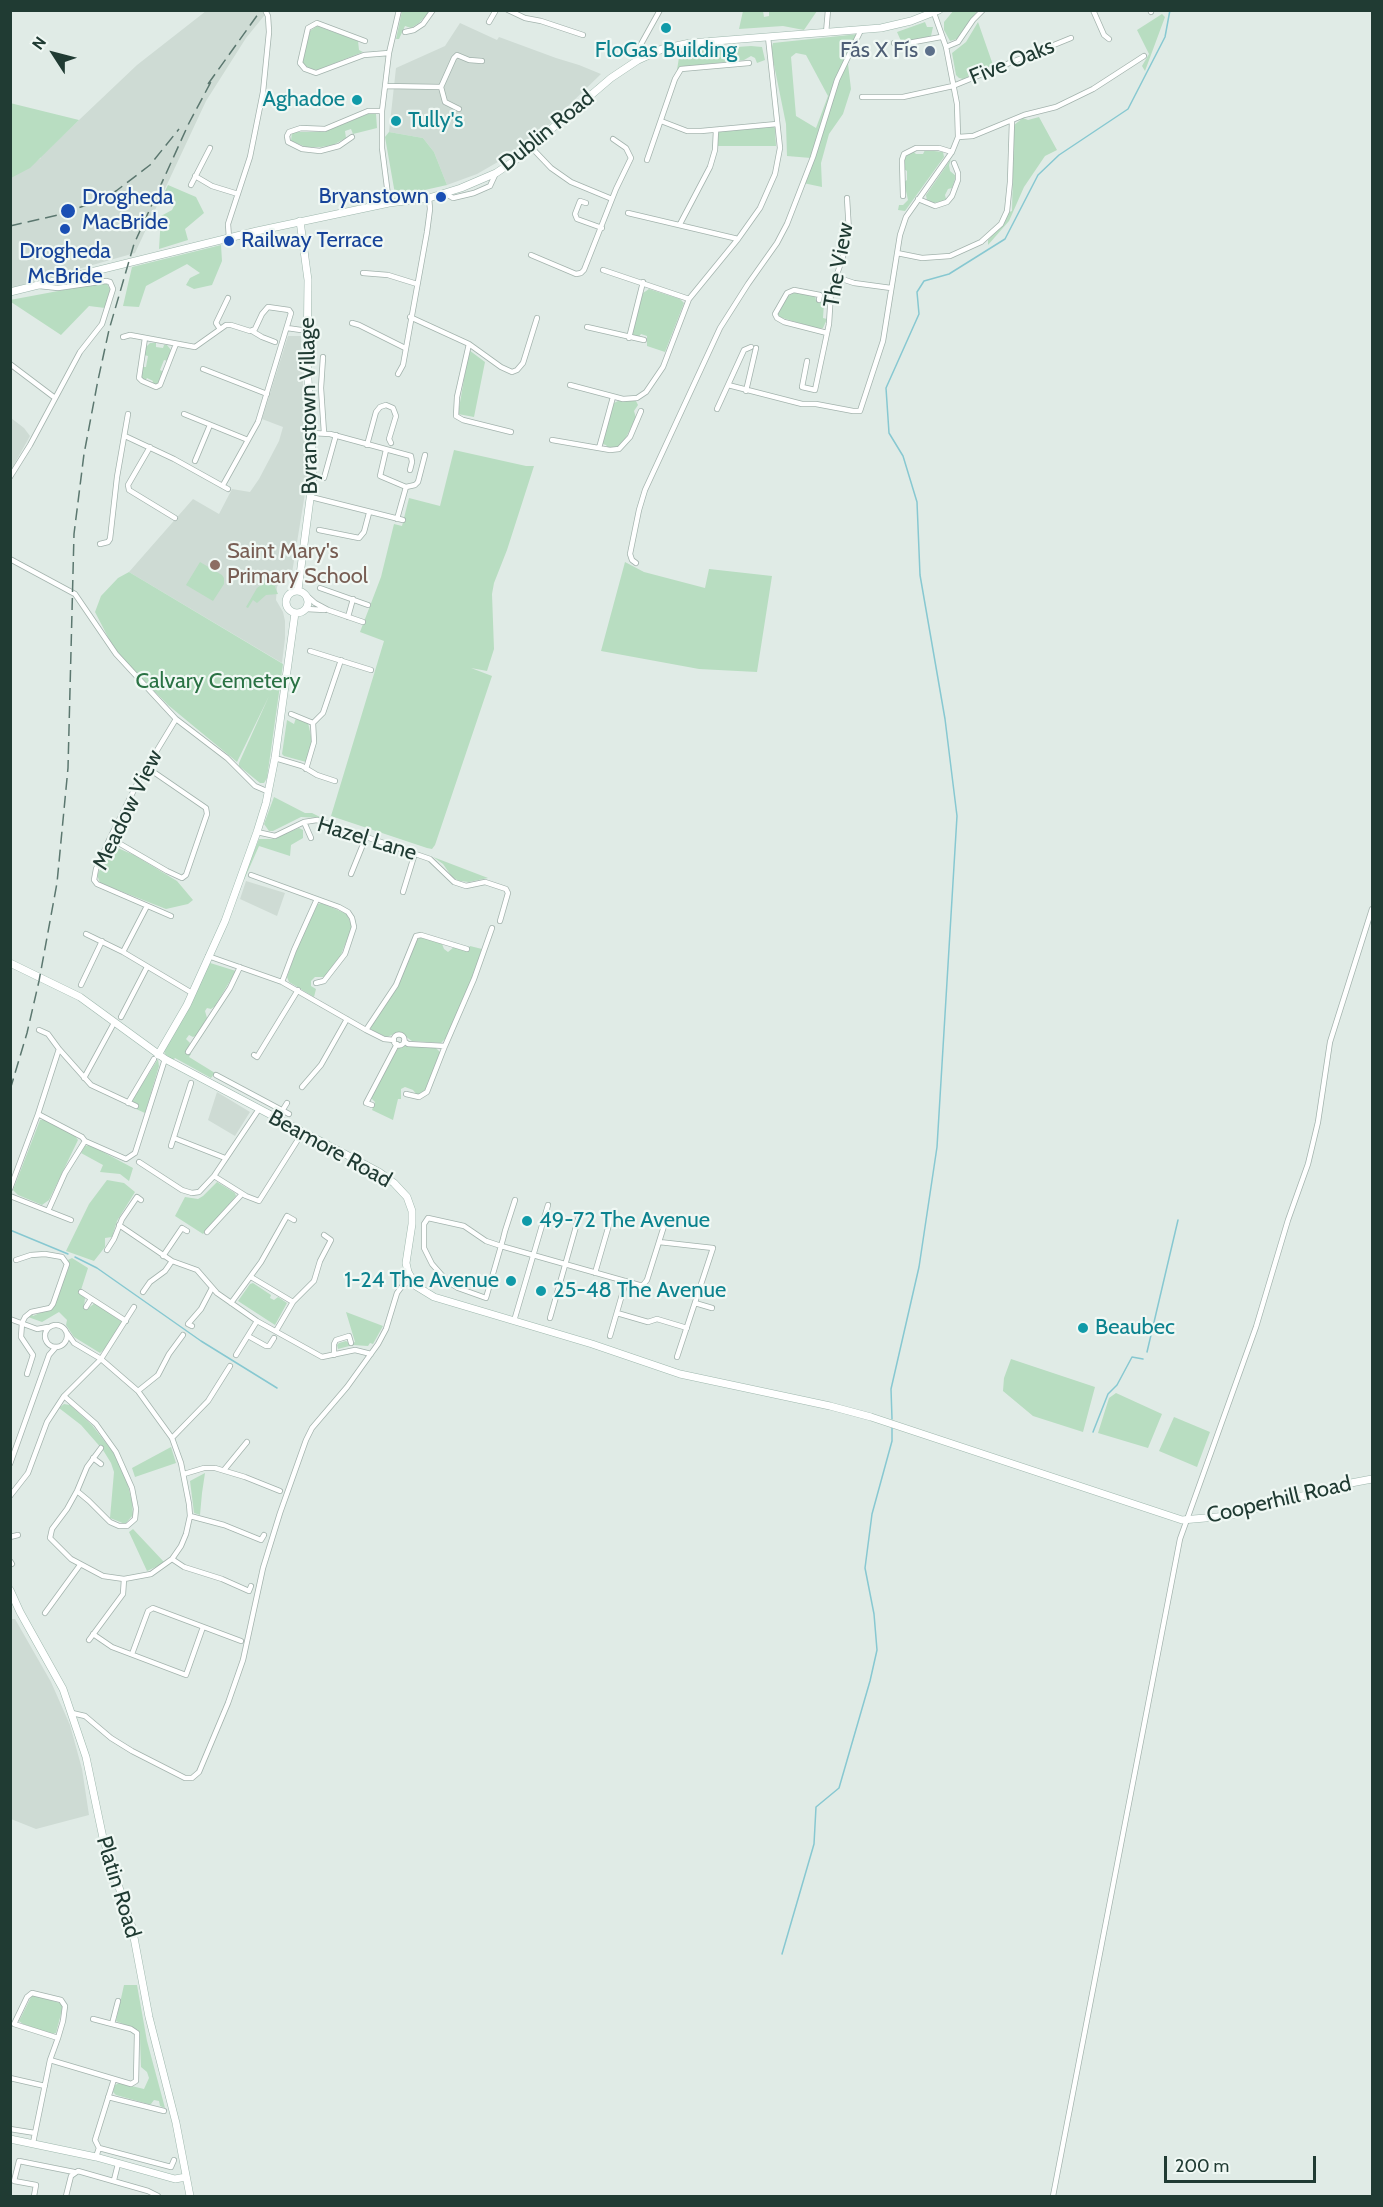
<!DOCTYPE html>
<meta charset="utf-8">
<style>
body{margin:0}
#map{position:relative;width:1383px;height:2207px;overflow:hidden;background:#e0ebe6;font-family:Cabin,sans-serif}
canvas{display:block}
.frame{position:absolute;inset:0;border:12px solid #203b33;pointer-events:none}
.north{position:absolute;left:24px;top:24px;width:60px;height:60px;-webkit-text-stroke:4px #f0f8f4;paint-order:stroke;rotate:306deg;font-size:16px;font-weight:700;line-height:24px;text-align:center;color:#203b33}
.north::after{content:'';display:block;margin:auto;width:21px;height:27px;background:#203b33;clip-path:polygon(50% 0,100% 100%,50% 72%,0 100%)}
.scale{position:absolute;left:1164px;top:2156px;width:152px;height:27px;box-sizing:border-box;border:3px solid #203b33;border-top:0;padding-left:8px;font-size:18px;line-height:21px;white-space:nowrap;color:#203b33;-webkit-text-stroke:4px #f0f8f4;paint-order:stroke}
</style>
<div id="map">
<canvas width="1383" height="2207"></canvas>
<div class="frame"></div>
<div class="north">N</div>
<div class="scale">200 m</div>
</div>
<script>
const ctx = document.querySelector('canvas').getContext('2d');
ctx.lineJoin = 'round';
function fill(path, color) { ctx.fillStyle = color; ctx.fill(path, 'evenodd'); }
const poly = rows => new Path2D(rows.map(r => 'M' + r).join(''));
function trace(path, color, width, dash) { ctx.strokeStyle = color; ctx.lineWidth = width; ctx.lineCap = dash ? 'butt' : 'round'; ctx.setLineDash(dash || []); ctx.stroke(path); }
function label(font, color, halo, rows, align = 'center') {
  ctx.font = font + ' Cabin,sans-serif'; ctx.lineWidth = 4.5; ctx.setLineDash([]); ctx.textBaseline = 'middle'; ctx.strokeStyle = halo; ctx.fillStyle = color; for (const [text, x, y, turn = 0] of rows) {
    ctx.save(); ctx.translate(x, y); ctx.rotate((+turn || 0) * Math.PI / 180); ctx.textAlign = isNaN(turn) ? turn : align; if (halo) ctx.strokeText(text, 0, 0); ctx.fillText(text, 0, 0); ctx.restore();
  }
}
const built = poly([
 [206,11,268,11,246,38,206,101,135,253,11,288,10,178,41,158,40,157,137,65],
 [460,23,497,40,499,37,556,58,579,65,601,74,529,144,477,174,447,185,434,152,423,138,389,132,396,68,445,46],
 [288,336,301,336,307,481,292,573,280,580,277,587,276,600,283,612,285,621,285,638,282,663,129,572,193,499,219,514,232,489,250,492,259,479,279,441,283,427,262,419],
 [11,418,24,428,30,436,11,470],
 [246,881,285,893,277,916,240,899],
 [217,1092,250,1112,235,1136,208,1120],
 [11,1619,15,1619,51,1682,70,1725,82,1769,89,1815,36,1829,11,1819]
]);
const green = poly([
 [954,10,977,11,957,39,950,41,944,30,944,22],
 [402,11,430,11,419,23,411,28,405,26,399,39,396,39],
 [743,11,763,11,764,17,769,16,769,11,817,11,804,30,783,26,739,29],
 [1162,14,1165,17,1145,71,1142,66,1149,54,1137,30],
 [925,22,927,27,933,27,931,36,904,42,901,41,897,32],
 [978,22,993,65,963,79,959,78,956,75,952,53,966,42],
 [317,26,358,41,359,50,363,52,317,70,307,68,303,64,303,59,310,31],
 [859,34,848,64,851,89,843,114,829,134,821,163,822,187,803,183,811,158,787,156,786,124,771,50,773,43],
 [796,53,806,55,828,96,816,128,796,116,791,57],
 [751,46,762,47,765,60,757,63,755,58,751,56,744,60,681,67,677,70,680,51],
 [10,103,79,120,30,168,11,178],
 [368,114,376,114,377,128,353,134,351,129,345,131,346,138,333,145,321,147,306,147,291,141,292,132,322,132],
 [1039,117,1057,150,1045,156,1024,187,1009,221,988,245,988,240,1002,225,1009,212,1012,211,1014,125,1023,118,1028,120],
 [771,125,775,128,776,146,718,146,718,134,720,131],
 [389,132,423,138,434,152,447,185,398,196,395,194,385,137],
 [925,150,943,152,944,157,905,211,898,210,899,205,903,205,908,200,904,182,907,180,907,171,904,169,905,157,913,151,916,154,923,154],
 [951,159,949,165,950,171,956,176,952,188,948,189,945,195,946,199,943,201,934,203,927,201,926,195],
 [168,185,196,197,204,213,185,229,188,240,159,249,161,216,172,210,175,204,165,191],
 [221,245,222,261,212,285,194,289,186,285,190,278,200,273,187,264,146,286,139,307,123,306,132,267],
 [101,283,107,284,110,289,105,308,89,306,61,335,11,302,10,300],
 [649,289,680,299,684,303,665,352,647,346,647,336,641,334,639,337,633,336,632,333,643,293],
 [796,292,815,296,816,300,822,301,824,292,828,292,828,303,824,303,823,318,827,319,823,328,819,329,779,317,777,312,786,297],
 [150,343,156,343,156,347,163,348,164,345,167,345,171,350,168,361,164,360,160,370,164,372,157,385,152,384,153,381,147,378,145,381,141,377,142,367,146,367,148,356,144,355,146,347],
 [469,350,485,362,474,417,458,414],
 [618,401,636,401,638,405,634,411,636,418,623,443,615,448,608,448,606,445,602,444,614,403],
 [454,450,526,466,534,466,507,550,494,583,492,594,494,649,487,671,471,668,492,676,435,845,432,849,427,848,331,816,384,641,360,632,381,577,394,524,402,526,409,498,440,506],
 [200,562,222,575,224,578,224,584,213,601,186,585],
 [625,562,644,572,705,588,709,569,772,576,757,672,699,669,601,651],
 [129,572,283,664,267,778,264,783,260,783,239,766,239,763,269,696,237,762,168,705,122,658,110,641,95,612,101,596,118,578],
 [284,574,276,583,275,587,278,594,266,595,257,603,253,600,248,608,246,607,257,588,269,579],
 [296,718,308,723,309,727,312,741,306,762,284,756,282,754,287,720,294,724],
 [274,797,305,813,312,813,322,818,301,817,273,831,269,831,264,824],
 [299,828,303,830,303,838,291,845,290,856,259,846,244,880,243,879,259,839,272,839],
 [113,846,134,855,177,881,193,900,188,904,166,909,100,883,97,875],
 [433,857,488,878,469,882,459,881,452,877,443,864],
 [321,903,347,914,352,927,340,957,325,977,315,977,311,981,311,986,316,989,314,997,289,982,287,977,300,940,318,904],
 [421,937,439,942,442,944,444,949,448,952,454,947,467,951,470,946,482,949,471,982,446,1038,441,1043,412,1041,399,1032,387,1037,373,1031,370,1028,397,987,415,941],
 [207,962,236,971,215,1006,211,1009,207,1008,205,1011,207,1018,197,1035,193,1037,189,1035,186,1039,190,1043,187,1051,191,1054,189,1057,215,1073,211,1078,175,1058,173,1060,166,1055,163,1050],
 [404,1046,435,1047,440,1052,426,1090,423,1094,417,1095,413,1090,405,1087,401,1089,401,1099,398,1099,393,1120,372,1110,375,1102,371,1098,398,1048],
 [158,1059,159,1066,145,1113,136,1109,138,1105,131,1102],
 [40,1120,45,1120,75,1136,78,1140,49,1200,42,1205,18,1195,13,1190],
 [90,1145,133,1168,129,1181,120,1174,100,1172,103,1165,81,1153,85,1146],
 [107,1180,124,1183,135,1192,117,1221,112,1237,105,1238,105,1247,94,1261,66,1251,89,1204],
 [217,1182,235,1193,236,1196,203,1234,175,1216,185,1197,198,1199,203,1196],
 [72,1258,88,1268,80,1293,85,1298,84,1307,87,1309,95,1303,122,1322,121,1326,109,1345,100,1353,74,1337,66,1325,67,1320,59,1312,42,1322,28,1317,32,1314,33,1316,53,1307,69,1267,68,1260],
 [253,1283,271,1295,270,1298,274,1300,278,1297,287,1303,275,1325,238,1301,250,1284],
 [346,1312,383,1326,373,1344,370,1343,368,1346,353,1345,338,1349,337,1345,339,1343,346,1341,350,1344,355,1342],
 [1011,1359,1095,1387,1083,1432,1033,1416,1003,1391,1004,1378],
 [1116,1393,1162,1414,1148,1448,1098,1433,1109,1398],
 [64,1404,70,1405,92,1425,113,1452,126,1477,132,1502,133,1515,125,1524,110,1518,114,1472,111,1463,103,1450,81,1425,59,1408],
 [1174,1417,1210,1432,1197,1467,1159,1451],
 [171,1447,176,1463,135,1477,132,1468],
 [205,1473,202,1493,200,1515,194,1513,190,1481],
 [133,1529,164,1562,160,1565,147,1571,129,1532],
 [124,1985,137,1985,147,2041,165,2108,160,2106,159,2101,154,2100,151,2104,148,2104,116,2095,113,2092,115,2085,119,2083,144,2089,149,2078,147,2072,141,2067,140,2038,138,2030,116,2021],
 [32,1995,60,2003,63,2006,56,2033,52,2034,23,2024,19,2021]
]);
const stream = poly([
 [10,1230,68,1254],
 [75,1257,97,1268,201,1341,277,1388],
 [1147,1352,1178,1220],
 [892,1419,891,1389,919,1267,937,1147,957,816,945,719,920,575,917,502,903,456,889,433,886,388,919,314,917,292,924,281,949,274,1005,239,1038,175,1059,155,1128,109,1165,37,1170,10],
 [1093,1432,1108,1394,1117,1385,1132,1357,1143,1359],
 [782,1954,814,1844,816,1807,839,1788,870,1681,877,1650,874,1614,865,1568,872,1514,892,1441,892,1428]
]);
const street = poly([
 [508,10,525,18,541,21,583,35],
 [1093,10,1104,35,1109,39],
 [1150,10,1151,12],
 [934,13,946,47,957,104,958,137,973,136,1024,115,1056,107,1093,89,1144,56],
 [489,22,496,10],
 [405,32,414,30,423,24,433,10],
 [826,33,828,10],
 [365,41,317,23,308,28,300,63,305,69,316,73,364,55,389,53],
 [894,43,903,44,941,37],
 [946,47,958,42,973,20,983,10],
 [638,60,640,46,660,10],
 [385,86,441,87],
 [862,97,903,97,953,86,1071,38],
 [459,109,445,102,441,87,454,58,457,55,469,60,482,61],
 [661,121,687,131,701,131,777,124],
 [352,137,339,146,320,151,302,149,288,142,287,136,289,132,301,128,325,129,368,111,382,111],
 [531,147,551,168,571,182,612,199],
 [647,160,675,79,681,69,749,63],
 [195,176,212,186,238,194],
 [191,185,210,148],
 [446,194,453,198,474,193,490,186,496,173],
 [903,196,902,160,904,154,916,148,939,148,952,152],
 [918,199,935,206,947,202,952,196,958,180,958,173,954,163],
 [389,203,382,148,382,111,389,53,399,10],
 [586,203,580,201,575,214,577,219,602,228],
 [628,213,738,239],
 [680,224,710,167,715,150,716,130],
 [229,238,228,224,250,157,263,92,269,32,268,16,265,10],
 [897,253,922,258,950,256,981,242,1001,224,1007,211,1010,182,1012,121],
 [531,255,576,274,581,273,584,270,616,189,631,158,626,148,613,139],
 [603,270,689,299],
 [363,273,388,275,417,284],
 [836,277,854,283,891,288],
 [819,300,820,295,794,290,787,293,775,314,777,318,784,322,827,333],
 [410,317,469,344,501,367,512,372,517,370,523,363,537,318],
 [352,323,359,325,405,348],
 [587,327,644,340],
 [287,328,308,331],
 [220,329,216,323,228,298],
 [252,331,262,337,275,342],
 [123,337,130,335,195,347,226,325,231,325,250,331,255,329,262,314,268,307,289,310,291,313,258,422,223,485],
 [145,338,139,378,142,381,156,387,160,385,176,344],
 [629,338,643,282],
 [469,344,457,397,456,416,463,420,511,432],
 [323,357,321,388,324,433],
 [807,361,802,387,815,390,829,324,831,291,842,260,849,232,847,198],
 [10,364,55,398],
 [203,369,267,394],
 [398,374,403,365,427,232,430,209,429,198],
 [570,385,623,399,637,398,646,392,663,367,689,299,738,239,760,208,775,174,780,148,768,37],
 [728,385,802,404,816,404,853,411,860,411,883,341,900,235,906,217,952,152,958,137],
 [746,391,756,348],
 [717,409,744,350,751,347],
 [184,414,248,440],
 [312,433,330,434,411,456,412,462,410,470],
 [125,436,174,459,228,489],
 [552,440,610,450,619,449,630,437,641,411],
 [367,445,376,412,380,407,386,405,393,408,396,416,389,439,391,443],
 [150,447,128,485,129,490,175,518],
 [599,448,613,397],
 [386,450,380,476,406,487,415,485,418,482,425,455],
 [195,461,210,425],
 [10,477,30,445,80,352,102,324,113,289,110,282,106,281,58,288,39,286],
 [324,478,336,435],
 [311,497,403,520],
 [397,519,406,487],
 [319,530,359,538,364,532,369,513],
 [100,544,108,542,110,539,117,477,128,414],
 [10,559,75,594,116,654,176,719,227,758,255,786,269,792],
 [636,563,632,560,630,554,639,510,645,490,720,328,748,284,777,243,787,224,813,157,837,80,861,30],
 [320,588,368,605],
 [306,595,315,603,328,610,363,622],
 [306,609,325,610],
 [348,617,353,599],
 [310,651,371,670],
 [291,714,313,723],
 [275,758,302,766,317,775,335,781],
 [306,769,314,742,313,723,323,713,341,660],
 [304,822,311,838],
 [257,832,275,836,304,822,317,820,430,859,454,882,466,886,485,882,506,889,508,893,500,921],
 [110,838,167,871,182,878,186,875,207,814,206,808,155,773],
 [351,874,366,837],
 [251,875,339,907,348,912,352,918,354,927,345,954,324,981,316,983],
 [403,892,415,853],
 [171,916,97,884,94,880,96,869,110,838,139,780,176,719],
 [86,934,123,952,192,993],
 [123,952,147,906],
 [208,956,282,982,366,1030,384,1039,394,1040],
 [282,982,294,950,317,899],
 [81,985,102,941],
 [121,1017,147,967],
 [39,1030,48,1034,59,1049,38,1114,82,1137,85,1141,126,1159,135,1153,165,1059],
 [366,1030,396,985,416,936,421,935,467,949],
 '393.5 1040a5.5 5.5 0 1 1 11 0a5.5 5.5 0 1 1-11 0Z',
 [404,1041,408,1044,445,1046,474,979,492,928],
 [59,1049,91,1085,136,1106],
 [188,1052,230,988,240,967],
 [254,1055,257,1057,298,990],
 [216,1075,289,1114],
 [84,1078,114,1023],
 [302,1087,321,1065,347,1019],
 [406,1094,419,1097,427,1092,445,1046],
 [128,1103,154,1059],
 [372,1105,366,1103,397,1044],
 [282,1111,287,1103],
 [174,1138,225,1158],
 [171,1146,191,1083],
 [139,1162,182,1190,192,1193,199,1192,214,1176,259,1109],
 [214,1176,246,1196,259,1201,299,1138],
 [10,1189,38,1114],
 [10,1196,71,1220],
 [515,1200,505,1231,503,1239,501,1246,486,1298,458,1288,447,1281,432,1264,424,1248,424,1224,428,1218,464,1226,486,1241,501,1246,639,1285,643,1285,647,1280,664,1226],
 [48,1211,65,1173,85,1141],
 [119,1225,172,1261,197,1270,217,1293,257,1321,322,1357,355,1350,371,1354],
 [207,1232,242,1194],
 [659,1242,713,1248,677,1357],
 [107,1250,114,1239,122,1219,137,1197,141,1200],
 [163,1256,182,1228,187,1231],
 [16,1260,31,1255,45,1254,62,1257,67,1264,53,1304,50,1308,31,1312,25,1317,22,1323,21,1337,33,1355,27,1374],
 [595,1273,611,1218],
 [251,1277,293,1302],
 [81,1292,126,1321],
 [143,1292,150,1282,165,1271,172,1261],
 [231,1303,261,1262,287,1216,294,1220],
 [695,1303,712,1308],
 [86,1307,91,1299],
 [617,1313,648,1322,657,1319,687,1328],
 [550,1318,579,1216],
 [10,1319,37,1329,48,1327],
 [514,1321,548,1205],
 '45 1336a11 11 0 1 1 22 0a11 11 0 1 1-22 0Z',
 [192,1326,188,1324,201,1309,212,1288],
 [276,1331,293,1302,314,1281,320,1261,331,1240,324,1235],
 [67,1333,74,1343,101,1359,138,1391,172,1438,181,1463,189,1504,190,1516,186,1534,181,1546,172,1559,151,1574,124,1579,103,1576,71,1559,50,1538,52,1529,67,1509,77,1491,87,1467,101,1448],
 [248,1336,266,1346,269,1346,274,1338],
 [610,1336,626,1281],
 [236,1355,257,1321],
 [334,1355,334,1344,336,1340,349,1336,351,1343],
 [138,1391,158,1375,169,1354,183,1335],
 [172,1438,208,1401,230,1366],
 [93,1458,101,1464],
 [10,1464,49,1355,56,1347],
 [224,1470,247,1442],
 [184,1474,204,1468,215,1468,245,1477,280,1491],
 [77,1491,89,1501,110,1522,119,1526,127,1526,135,1519,136,1509,132,1488,116,1452,96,1424,64,1396,101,1359,134,1307],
 [10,1496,28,1473,47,1422,64,1396],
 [190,1516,224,1525,261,1540,264,1535],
 [10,1537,18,1535],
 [172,1559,184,1567,222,1579,249,1591,251,1586],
 [10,1561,12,1564],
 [45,1613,80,1565],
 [93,1634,112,1647,186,1675,203,1627],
 [89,1640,123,1594,124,1579],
 [132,1654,148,1611,153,1608,241,1641],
 [72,1713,85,1716,111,1738,132,1751,185,1778,192,1778,199,1772,228,1703,243,1660,263,1568,280,1513,306,1440,312,1428,347,1387,378,1344,386,1329,397,1293,403,1285,411,1281],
 [112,2024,118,2001],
 [50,2060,131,2084,136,2081,137,2033,131,2029,93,2019],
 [10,2078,45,2086],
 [108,2097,164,2111],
 [10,2129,35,2133],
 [33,2143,50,2060,58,2038,63,2021,65,2006,61,2000,32,1993,27,1997,14,2024,58,2038],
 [99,2148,171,2167,174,2160],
 [96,2157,99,2148,95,2140,114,2079],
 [114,2180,118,2164],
 [34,2196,36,2185,14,2181,19,2161,74,2172],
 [66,2196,71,2176,78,2171,148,2191,158,2196],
 [1053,2196,1180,1539,1256,1327,1288,1220,1308,1164,1318,1122,1330,1042,1372,909]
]);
const secondary = poly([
 [10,292,257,231,389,203,429,198,461,188,496,173,514,161,611,78,638,60,662,49,690,43,881,28,911,21,939,10],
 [298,590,313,476,307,360,308,280,300,221],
 '286 602a11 11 0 1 1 22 0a11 11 0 1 1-22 0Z',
 [10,963,80,997,165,1059,379,1172,394,1183,407,1197,412,1211,412,1224,406,1263,408,1272,416,1286,434,1297,592,1344,680,1374,830,1406,871,1417,1182,1520,1228,1516,1351,1483,1372,1479],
 [158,1055,187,1005,225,921,257,832,266,803,275,758,295,613],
 [10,1590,20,1612,63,1689,86,1757,103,1838,132,1927,149,2017,176,2123,190,2196],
 [10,2139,96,2157,175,2179,186,2177]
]);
const rail = poly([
 [208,84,261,10],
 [10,226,58,215,92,203,116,191,150,165,179,129],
 [10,1090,27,1033,39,981,57,883,68,768,74,534,84,454,98,380,109,330,134,244,189,123,213,78]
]);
const markers = [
 [666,28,6,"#0f9aa8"],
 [930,51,6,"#5c6f8a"],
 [357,100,6,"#0f9aa8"],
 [396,121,6,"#0f9aa8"],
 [441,197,6,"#1a4fb4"],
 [68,211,8,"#1a4fb4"],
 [65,229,6,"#1a4fb4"],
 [229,241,6,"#1a4fb4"],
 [215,565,6,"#8d6e63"],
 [527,1221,6,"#0f9aa8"],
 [511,1281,6,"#0f9aa8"],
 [541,1291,6,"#0f9aa8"],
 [1083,1328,6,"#0f9aa8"]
];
const cultureNames = [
 ["FloGas Building",666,51,"center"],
 ["Aghadoe",345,100,"right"],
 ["Tully's",408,121],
 ["49-72 The Avenue",539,1221],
 ["1-24 The Avenue",499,1281,"right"],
 ["25-48 The Avenue",553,1291],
 ["Beaubec",1095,1328]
];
const serviceNames = [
 ["Fás X Fís",918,51]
];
const streetNames = [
 ["Five Oaks",1012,62,-22],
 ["Dublin Road",547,131,-39],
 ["The View",839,265,-80],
 ["Byranstown Village",309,406,-91],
 ["Meadow View",128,810,-64],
 ["Hazel Lane",367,839,17],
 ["Beamore Road",330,1149,29],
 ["Cooperhill Road",1279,1500,-13],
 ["Platin Road",118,1887,73]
];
const transitNames = [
 ["Bryanstown",429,197,"right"],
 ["Drogheda",82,198],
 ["MacBride",82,223],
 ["Railway Terrace",241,241],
 ["Drogheda",65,252,"center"],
 ["McBride",65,277,"center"]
];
const educationNames = [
 ["Saint Mary's",227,552],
 ["Primary School",227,577]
];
const parkNames = [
 ["Calvary Cemetery",218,682]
];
fill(built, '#cedbd4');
fill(green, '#b8ddc1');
trace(stream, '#87c8d1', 1.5);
trace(street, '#a3b3ad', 6);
trace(secondary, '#9eb7ad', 8);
trace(street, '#fff', 4.5);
trace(secondary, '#fff', 7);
trace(rail, '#5b776f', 1.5, [12, 6]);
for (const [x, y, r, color] of markers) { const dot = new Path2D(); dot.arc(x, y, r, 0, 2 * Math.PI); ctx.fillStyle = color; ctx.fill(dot); trace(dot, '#f0f8f4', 2); }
label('22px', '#0d838f', '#f0f8f4', cultureNames, 'left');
label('22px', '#4e5e75', '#f0f8f4', serviceNames, 'right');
label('22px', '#203b33', '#f0f8f4', streetNames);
label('22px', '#164399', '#f0f8f4', transitNames, 'left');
label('22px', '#785e54', '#f0f8f4', educationNames, 'left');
label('22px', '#2a7244', '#f0f8f4', parkNames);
</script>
